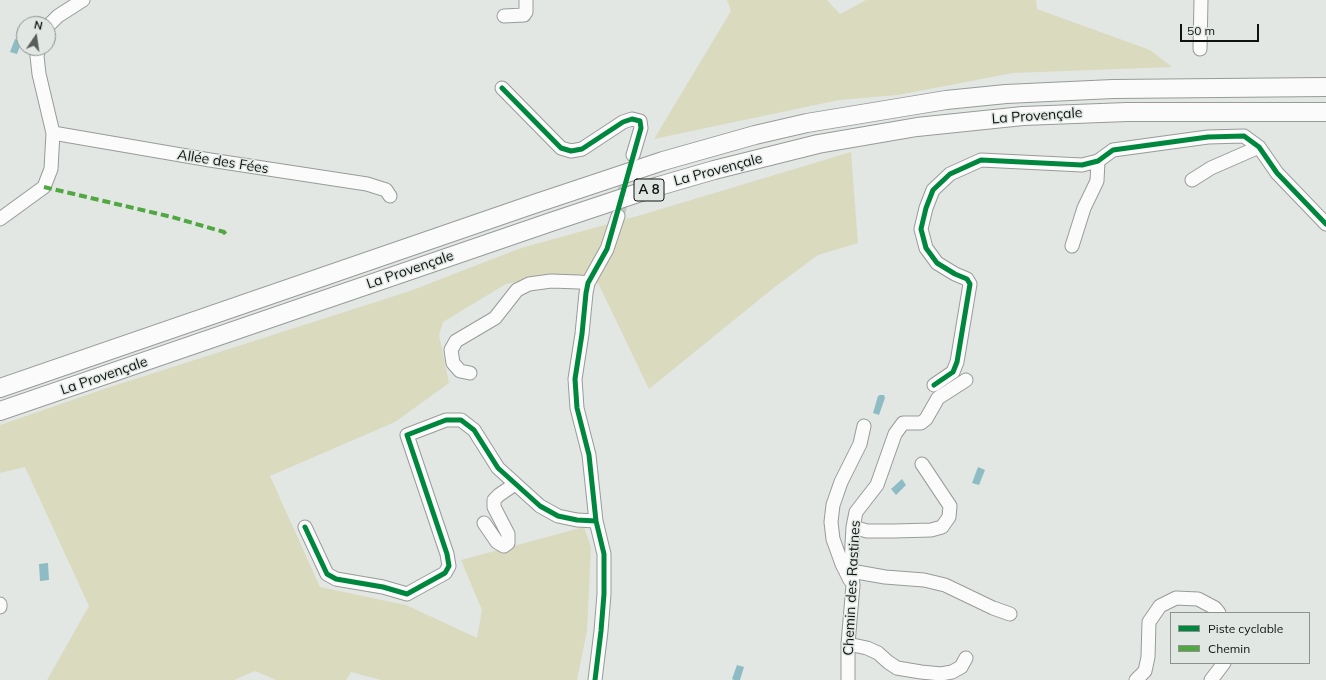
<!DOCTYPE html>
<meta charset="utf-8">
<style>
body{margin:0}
#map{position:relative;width:1326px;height:680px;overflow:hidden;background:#e2e7e4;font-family:Mulish,sans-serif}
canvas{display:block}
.legend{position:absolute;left:1170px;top:612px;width:140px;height:52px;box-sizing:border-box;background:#e1e8e4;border:1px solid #8d928f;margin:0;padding:5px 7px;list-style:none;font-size:12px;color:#0f1210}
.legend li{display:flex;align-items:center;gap:8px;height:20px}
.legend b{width:20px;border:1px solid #8d928f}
.north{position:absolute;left:16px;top:16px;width:40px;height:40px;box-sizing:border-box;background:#e1e8e4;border:1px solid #8d928f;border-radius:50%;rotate:13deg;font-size:11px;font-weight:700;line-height:16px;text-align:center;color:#0f1210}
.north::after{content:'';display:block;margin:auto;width:14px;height:18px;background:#595d5a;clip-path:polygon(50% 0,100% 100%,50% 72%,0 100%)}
.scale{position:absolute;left:1180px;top:24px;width:79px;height:18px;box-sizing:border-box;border:2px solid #0f1210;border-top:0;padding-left:5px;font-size:12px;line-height:14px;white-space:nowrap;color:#0f1210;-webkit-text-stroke:3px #e1e8e4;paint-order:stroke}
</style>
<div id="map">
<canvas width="1326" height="680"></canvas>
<ul class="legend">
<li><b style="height:5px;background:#00873e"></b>Piste cyclable</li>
<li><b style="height:5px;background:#51a842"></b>Chemin</li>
</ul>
<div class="north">N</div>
<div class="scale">50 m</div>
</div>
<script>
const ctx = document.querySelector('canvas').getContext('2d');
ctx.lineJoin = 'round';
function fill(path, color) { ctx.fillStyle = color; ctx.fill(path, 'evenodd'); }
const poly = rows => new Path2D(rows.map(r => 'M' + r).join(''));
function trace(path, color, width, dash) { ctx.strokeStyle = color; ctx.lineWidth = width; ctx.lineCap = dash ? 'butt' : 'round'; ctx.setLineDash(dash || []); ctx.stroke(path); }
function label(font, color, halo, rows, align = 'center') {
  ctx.font = font + ' Mulish,sans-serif'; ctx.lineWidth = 3; ctx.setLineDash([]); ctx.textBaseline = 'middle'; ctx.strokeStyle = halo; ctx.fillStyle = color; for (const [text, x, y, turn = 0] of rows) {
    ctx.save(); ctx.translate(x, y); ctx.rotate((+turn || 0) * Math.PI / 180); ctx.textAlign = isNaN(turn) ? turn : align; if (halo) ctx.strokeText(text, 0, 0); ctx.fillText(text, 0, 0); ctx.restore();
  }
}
const green = poly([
 [727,0,827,0,840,14,866,0,1036,0,1037,9,1150,50,1172,67,1013,73,898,95,839,100,654,139,731,11],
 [851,152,858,243,818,255,776,286,649,389,598,283,562,274,506,284,443,322,439,335,449,383,395,422,270,476,320,587,406,605,477,638,482,610,461,560,584,527,591,547,587,631,577,680,381,680,351,672,346,680,276,680,255,671,234,680,47,680,89,606,25,467,0,473,0,425,107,388,410,291,521,248,641,215]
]);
const water = poly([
 [15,39,22,41,17,54,10,52],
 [880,395,884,395,885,398,879,415,873,413,878,396],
 [978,467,985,470,979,485,972,483],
 [902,479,906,485,896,495,891,489],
 [48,563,49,580,40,581,39,564],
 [737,665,744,667,740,680,734,680,732,679]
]);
const minorTunnel = poly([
 [618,216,630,166]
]);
const minor = poly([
 [504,16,524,15,526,12,526,0],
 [48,26,58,16,83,0],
 [1200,49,1201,0],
 [502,88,561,148,571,151,582,149,623,122,632,119,640,121,641,128,633,155],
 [53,133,210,160,367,184,386,190,390,196],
 [1192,180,1211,168,1259,147],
 [0,219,44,187,51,169,53,133,39,74,37,56,39,48],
 [1072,246,1084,208,1097,181,1098,161],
 [470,373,460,371,453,363,451,350,456,341,495,318,517,290,529,284,551,281,579,282,588,283],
 [934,385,953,372,957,362,970,284,967,279,955,274,937,263,926,248,921,229,926,208,933,190,950,174,981,160,1082,165,1098,161,1113,150,1208,137,1244,136,1259,147,1277,173,1326,224],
 [484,523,497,542,504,546,508,543,508,534,494,507,494,500,499,495,515,484],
 [305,527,327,574,336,579,383,587,407,594,445,573,449,566,447,554,407,435,446,420,461,420,474,430,498,468,540,506,558,516,577,520,596,521],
 [853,527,867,531,894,531,931,530,942,527,949,517,950,506,922,464],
 [851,571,885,577,924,580,945,585,993,608,1010,614],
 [850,580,842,564,833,539,831,522,833,505,841,482,860,444,864,426],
 [0,604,0,607],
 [848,644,867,648,878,653,888,662,897,668,921,672,941,674,952,672,961,667,966,658],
 [595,680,601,631,604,594,604,554,596,521,589,455,577,408,575,379,582,334,586,293,588,283,607,249,618,216],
 [848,680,848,644,853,585,851,571,852,544,853,527,856,512,877,485,895,434,903,423,921,423,926,419,938,398,966,380],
 [1136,680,1145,671,1148,657,1149,622,1160,606,1176,598,1198,599,1215,608,1219,613],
 [1211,680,1224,663]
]);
const highway = poly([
 [0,388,534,204,663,161,755,135,807,123,946,100,1006,94,1113,89,1326,87],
 [0,411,548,223,659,186,714,170,818,144,917,127,1023,116,1127,112,1326,112]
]);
const quiet = poly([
 [44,187,172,217,224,232,227,236]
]);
const cycleway = poly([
 [502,88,561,148,571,151,582,149,623,122,632,119,640,121,641,128,607,249,588,283,586,293,582,334,575,379,577,408,589,455,596,521,604,554,604,594,601,631,595,680],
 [934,385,953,372,957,362,970,284,967,279,955,274,937,263,926,248,921,229,926,208,933,190,950,174,981,160,1082,165,1098,161,1113,150,1208,137,1244,136,1259,147,1277,173,1326,224],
 [305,527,327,574,336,579,383,587,407,594,445,573,449,566,447,554,407,435,446,420,461,420,474,430,498,468,540,506,558,516,577,520,596,521]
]);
const shields = [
 [649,190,30]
];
const shieldNames = [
 ["A 8",649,190]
];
const streetNames = [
 ["La Provençale",1037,116,-4],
 ["Allée des Fées",223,162,9],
 ["La Provençale",718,170,-15],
 ["La Provençale",410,270,-19],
 ["La Provençale",104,376,-19],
 ["Chemin des Rastines",852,588,-87]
];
fill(green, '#dadabf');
fill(water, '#8ebcc5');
trace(minorTunnel, '#c2c7c4', 13, [13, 6]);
trace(minor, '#989b99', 15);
trace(highway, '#989b99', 20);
trace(minor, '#fbfbfb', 13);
trace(highway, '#fbfbfb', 18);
trace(quiet, '#51a842', 4, [8, 4]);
trace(cycleway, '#00873e', 5);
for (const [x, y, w] of shields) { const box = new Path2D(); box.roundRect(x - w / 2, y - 11, w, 22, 3); ctx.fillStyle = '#e1e8e4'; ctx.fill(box); trace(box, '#0f1210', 1); }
label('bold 13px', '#0f1210', null, shieldNames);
label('14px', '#0f1210', '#e1e8e4', streetNames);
</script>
